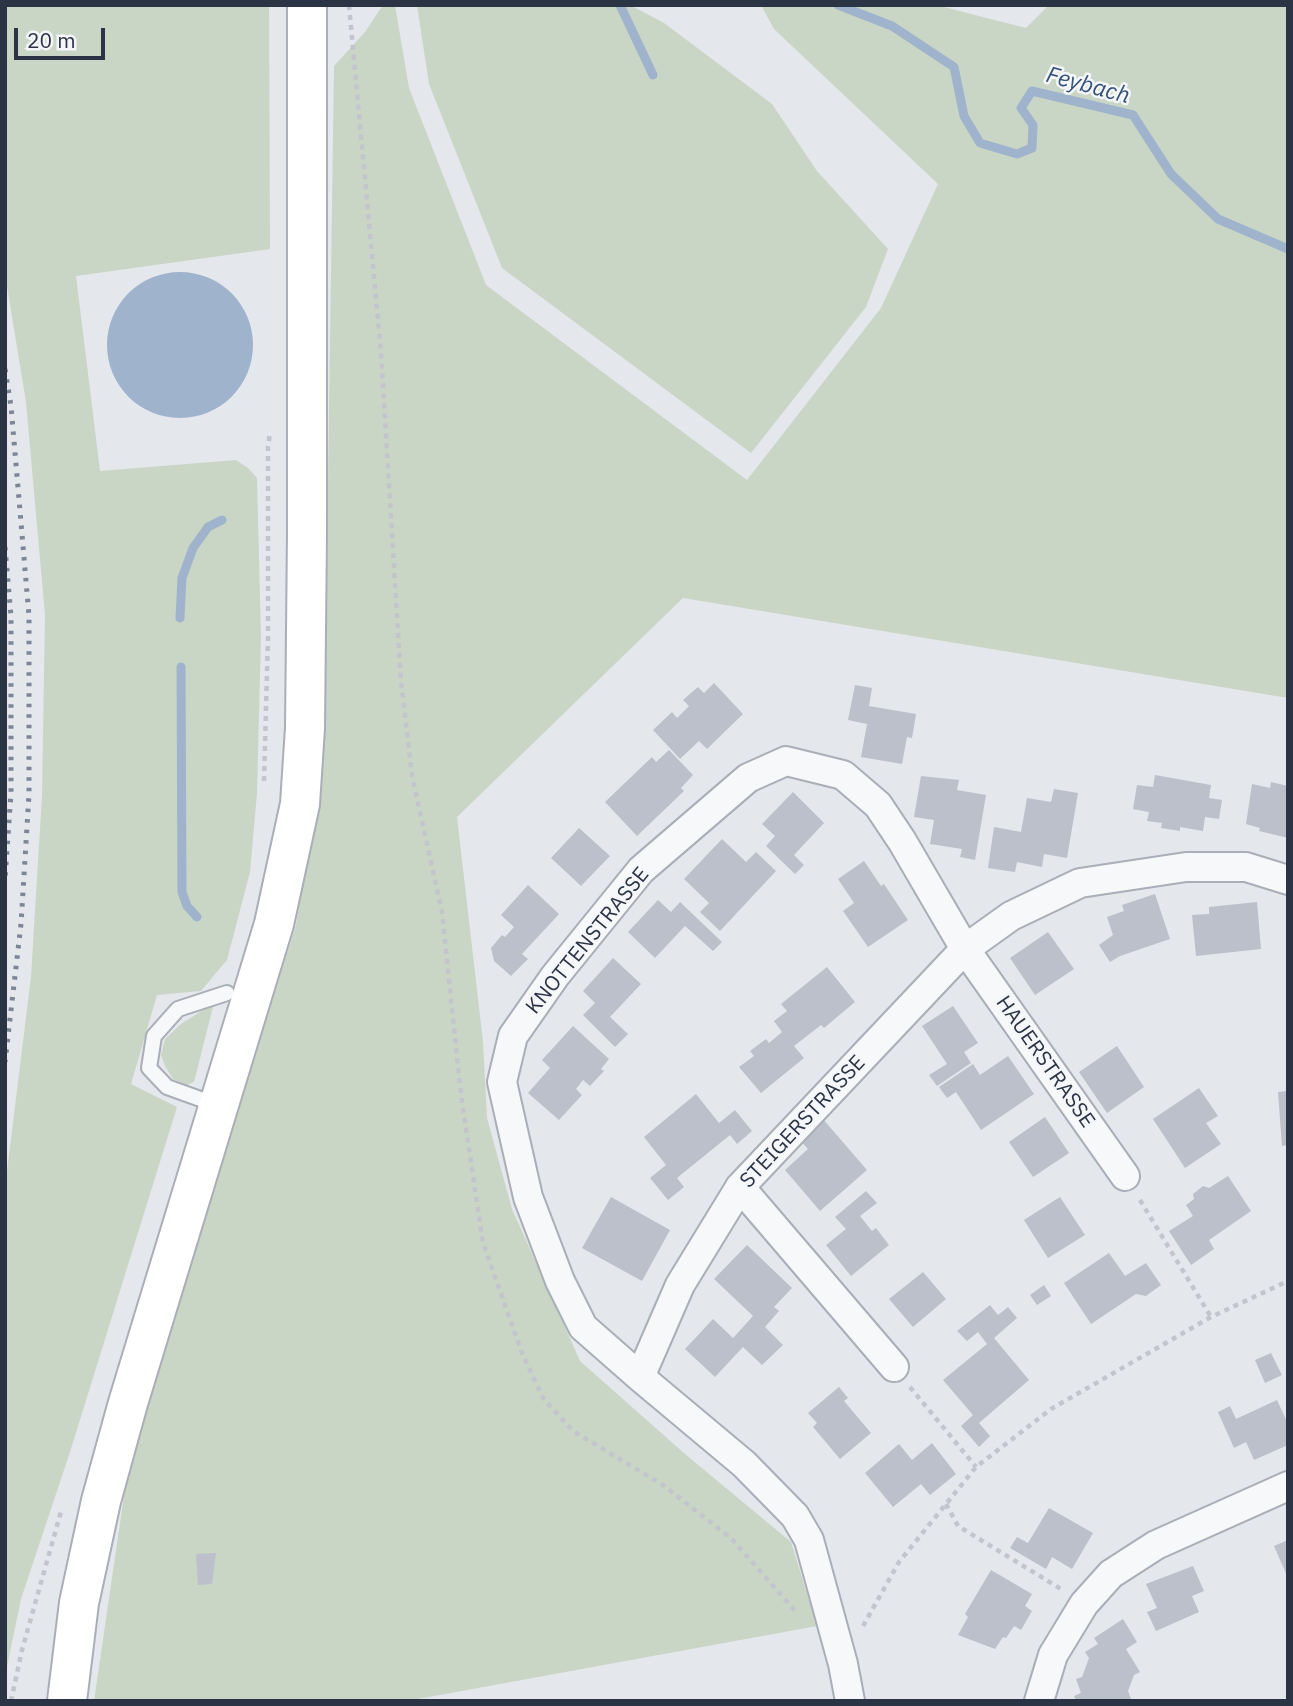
<!DOCTYPE html>
<style>
body{margin:0}
#map{position:relative;width:1293px;height:1706px;overflow:hidden;background:#e4e7ec;font-family:"IBM Plex Sans",sans-serif}
canvas{display:block}
.frame{position:absolute;inset:0;border:7px solid #2b3445;pointer-events:none}
.scale{position:absolute;left:14px;top:28px;width:91px;height:32px;box-sizing:border-box;border:4px solid #2b3445;border-top:0;padding-left:9px;font-size:21px;line-height:24px;white-space:nowrap;color:#2b3445;-webkit-text-stroke:5px #f4f6f9;paint-order:stroke}
</style>
<div id="map">
<canvas width="1293" height="1706"></canvas>
<div class="frame"></div>
<div class="scale">20 m</div>
</div>
<script>
const ctx = document.querySelector('canvas').getContext('2d');
ctx.lineJoin = 'round';
function fill(path, color) { ctx.fillStyle = color; ctx.fill(path, 'evenodd'); }
const poly = rows => new Path2D(rows.map(r => 'M' + r).join(''));
function trace(path, color, width, dash) { ctx.strokeStyle = color; ctx.lineWidth = width; ctx.lineCap = dash ? 'butt' : 'round'; ctx.setLineDash(dash || []); ctx.stroke(path); }
function label(font, color, halo, rows, align = 'center') {
  ctx.font = font + ' "IBM Plex Sans",sans-serif'; ctx.lineWidth = 5; ctx.setLineDash([]); ctx.textBaseline = 'middle'; ctx.strokeStyle = halo; ctx.fillStyle = color; for (const [text, x, y, turn = 0] of rows) {
    ctx.save(); ctx.translate(x, y); ctx.rotate((+turn || 0) * Math.PI / 180); ctx.textAlign = isNaN(turn) ? turn : align; if (halo) ctx.strokeText(text, 0, 0); ctx.fillText(text, 0, 0); ctx.restore();
  }
}
const green = poly([
 [5,5,269,5,270,249,76,276,100,471,236,460,248,468,257,478,261,637,257,793,250,872,227,960,201,991,157,995,131,1084,177,1107,70,1452,21,1599,5,1676,5,1187,31,977,42,796,45,615,26,402,5,274],
 [383,5,395,5,409,88,486,285,747,480,881,308,938,184,774,29,761,5,936,5,1026,28,1049,5,1288,5,1288,698,683,598,457,817,483,1042,487,1118,512,1209,580,1361,685,1454,791,1542,817,1626,407,1701,94,1701,132,1441,296,925,324,759,334,66,365,32],
 [417,5,630,5,664,23,772,104,817,171,888,249,866,307,751,453,502,268,429,84],
 [214,1003,194,1082,187,1085,173,1079,165,1066,161,1055,165,1039,181,1024]
]);
const water = poly([
 '107 345a73 73 0 1 1 146 0a73 73 0 1 1-146 0Z'
]);
const stream = poly([
 [620,5,653,75],
 [838,5,892,26,954,67,964,116,980,143,1017,154,1032,148,1033,125,1021,108,1032,91,1133,115,1171,174,1218,219,1288,249],
 [180,618,182,578,193,548,208,527,222,520],
 [181,667,182,892,187,906,197,917]
]);
const building = poly([
 [714,683,743,714,707,749,699,741,680,759,653,730,672,712,677,718,689,706,683,700,698,687,704,693],
 [855,685,872,688,869,706,916,714,912,738,907,737,902,764,861,757,867,724,848,720],
 [669,750,693,775,681,788,684,791,637,836,605,802,652,757,656,762],
 [1155,775,1211,785,1209,798,1222,800,1219,819,1205,817,1203,831,1180,827,1180,831,1161,828,1162,823,1147,821,1149,812,1133,809,1137,785,1153,787],
 [921,776,959,780,957,790,986,795,975,860,960,857,962,849,930,844,934,820,914,817],
 [1271,782,1288,786,1288,838,1259,831,1260,828,1246,824,1252,784,1270,788],
 [1054,789,1078,793,1067,858,1044,854,1042,867,1017,862,1015,872,988,868,994,827,1021,832,1027,798,1051,802],
 [793,792,824,823,794,855,804,865,795,874,766,846,775,836,762,824],
 [579,828,610,856,581,886,551,858],
 [722,839,746,862,756,852,776,871,720,931,700,912,709,903,684,879],
 [864,861,881,886,884,884,908,920,868,947,843,911,854,903,838,879],
 [528,885,559,914,522,954,528,959,511,976,494,961,491,948,502,935,505,937,514,927,501,915],
 [1155,894,1170,939,1120,956,1110,962,1099,945,1113,935,1107,917,1124,911,1122,905],
 [658,900,671,912,680,902,722,942,713,951,685,926,655,958,628,932],
 [1257,902,1261,949,1196,956,1192,915,1209,914,1209,907],
 [1048,932,1074,969,1035,995,1010,958],
 [613,958,641,984,610,1017,628,1034,615,1047,583,1015,595,1003,583,991],
 [827,967,855,1002,824,1028,821,1025,794,1046,804,1058,761,1093,739,1067,754,1056,750,1051,766,1039,769,1043,782,1032,774,1021,787,1011,781,1004],
 [953,1006,978,1043,964,1052,971,1063,937,1086,929,1075,947,1064,922,1026],
 [573,1026,609,1059,601,1069,604,1071,590,1086,583,1080,576,1089,582,1095,559,1120,528,1093,550,1068,542,1060],
 [1117,1046,1144,1087,1107,1113,1079,1072],
 [1008,1056,1034,1094,981,1130,956,1092,947,1098,939,1087,973,1064,980,1075],
 [1199,1088,1218,1116,1206,1123,1221,1144,1185,1168,1153,1119],
 [1288,1091,1288,1145,1282,1146,1278,1092],
 [696,1094,719,1123,735,1110,752,1131,737,1144,730,1135,677,1178,684,1187,668,1200,650,1178,666,1165,644,1137],
 [1045,1117,1069,1153,1033,1177,1009,1142],
 [822,1118,867,1170,820,1211,785,1170,808,1149,799,1139],
 [1228,1176,1251,1211,1209,1240,1214,1249,1191,1265,1169,1231,1193,1216,1186,1205,1194,1199,1193,1194,1203,1186,1209,1188],
 [866,1191,877,1203,860,1216,872,1231,876,1228,889,1245,851,1276,826,1245,846,1229,835,1217],
 [611,1197,670,1230,642,1281,582,1248],
 [1060,1197,1085,1235,1048,1258,1024,1220],
 [747,1245,792,1288,774,1307,779,1311,765,1327,783,1345,762,1365,743,1347,715,1377,685,1349,713,1319,733,1338,753,1316,714,1279],
 [1109,1253,1125,1276,1146,1263,1161,1285,1146,1296,1136,1294,1091,1324,1064,1283],
 [923,1272,946,1299,913,1327,889,1299],
 [1044,1285,1051,1296,1037,1305,1030,1295],
 [990,1305,998,1315,1008,1307,1017,1318,994,1338,1029,1380,979,1423,990,1436,979,1447,961,1426,973,1415,943,1380,987,1344,978,1332,967,1341,957,1331],
 [1271,1353,1282,1375,1265,1383,1255,1360],
 [839,1387,848,1398,844,1401,871,1433,840,1459,813,1427,817,1423,808,1413],
 [1277,1400,1288,1424,1288,1445,1254,1460,1246,1442,1234,1448,1218,1412,1230,1406,1236,1419],
 [932,1443,956,1474,930,1495,921,1484,893,1507,865,1473,899,1444,912,1460],
 [1049,1508,1093,1533,1072,1569,1052,1557,1046,1569,1010,1548,1017,1537,1028,1543],
 [1288,1540,1288,1578,1274,1546],
 [216,1553,212,1584,198,1585,196,1554],
 [1193,1566,1204,1591,1192,1596,1199,1612,1156,1631,1147,1612,1157,1608,1146,1584],
 [991,1570,1032,1594,1025,1606,1032,1611,1021,1630,1014,1626,1006,1638,1003,1637,995,1649,958,1635,968,1617,965,1614],
 [1123,1619,1137,1642,1126,1649,1140,1672,1134,1675,1128,1691,1131,1699,1076,1701,1074,1696,1081,1693,1076,1679,1082,1677,1089,1658,1085,1652,1098,1644,1094,1638]
]);
const path = poly([
 [349,5,381,353,401,681,412,776,442,912,461,1095,483,1243,522,1353,543,1398,573,1431,663,1485,732,1539,797,1613],
 [264,781,268,637,268,447,270,433],
 [1140,1200,1211,1317],
 [910,1387,976,1467],
 [946,1504,958,1526,1061,1589],
 [863,1626,899,1562,976,1467,1051,1409,1211,1317,1288,1281],
 [11,1701,22,1650,62,1508]
]);
const lane = poly([
 [217,1105,167,1087,149,1068,154,1036,178,1009,227,993]
]);
const street = poly([
 [740,1187,894,1367],
 [640,1377,583,1327,560,1281,528,1197,502,1082,513,1036,555,976,641,870,748,778,786,761,843,775,878,805,902,841,965,949,1125,1176],
 [850,1701,843,1664,809,1540,795,1516,744,1464,640,1377,680,1285,740,1187,965,949,1011,916,1080,883,1186,867,1246,867,1288,880],
 [1039,1701,1053,1655,1084,1604,1111,1574,1156,1545,1288,1486]
]);
const secondary = poly([
 [67,1701,79,1603,101,1501,128,1403,274,924,300,804,305,728,307,533,307,5]
]);
const rail = poly([
 [5,369,11,406,29,616,29,794,21,924,5,1062],
 [5,547,11,616,11,793,5,879]
]);
const streetNames = [
 ["KNOTTENSTRASSE",588,941,-51],
 ["HAUERSTRASSE",1045,1062,55],
 ["STEIGERSTRASSE",803,1122,-47]
];
const waterNames = [
 ["Feybach",1088,86,15]
];
fill(green, '#c9d6c5');
fill(water, '#9fb4cc');
trace(stream, '#9fb4cc', 9);
fill(building, '#bbc0ca');
trace(lane, '#a9aeb7', 18);
trace(street, '#a9aeb7', 32);
trace(secondary, '#a9aeb7', 42);
trace(path, '#c2c5cb', 4.5, [5, 5]);
trace(lane, '#f7f8fa', 14);
trace(street, '#f7f8fa', 28);
trace(secondary, '#fff', 38);
trace(rail, '#7d8696', 5, [3.5, 7]);
label('21px', '#2b3445', '#f4f6f9', streetNames);
label('italic 23px', '#34527a', '#f4f6f9', waterNames);
</script>
